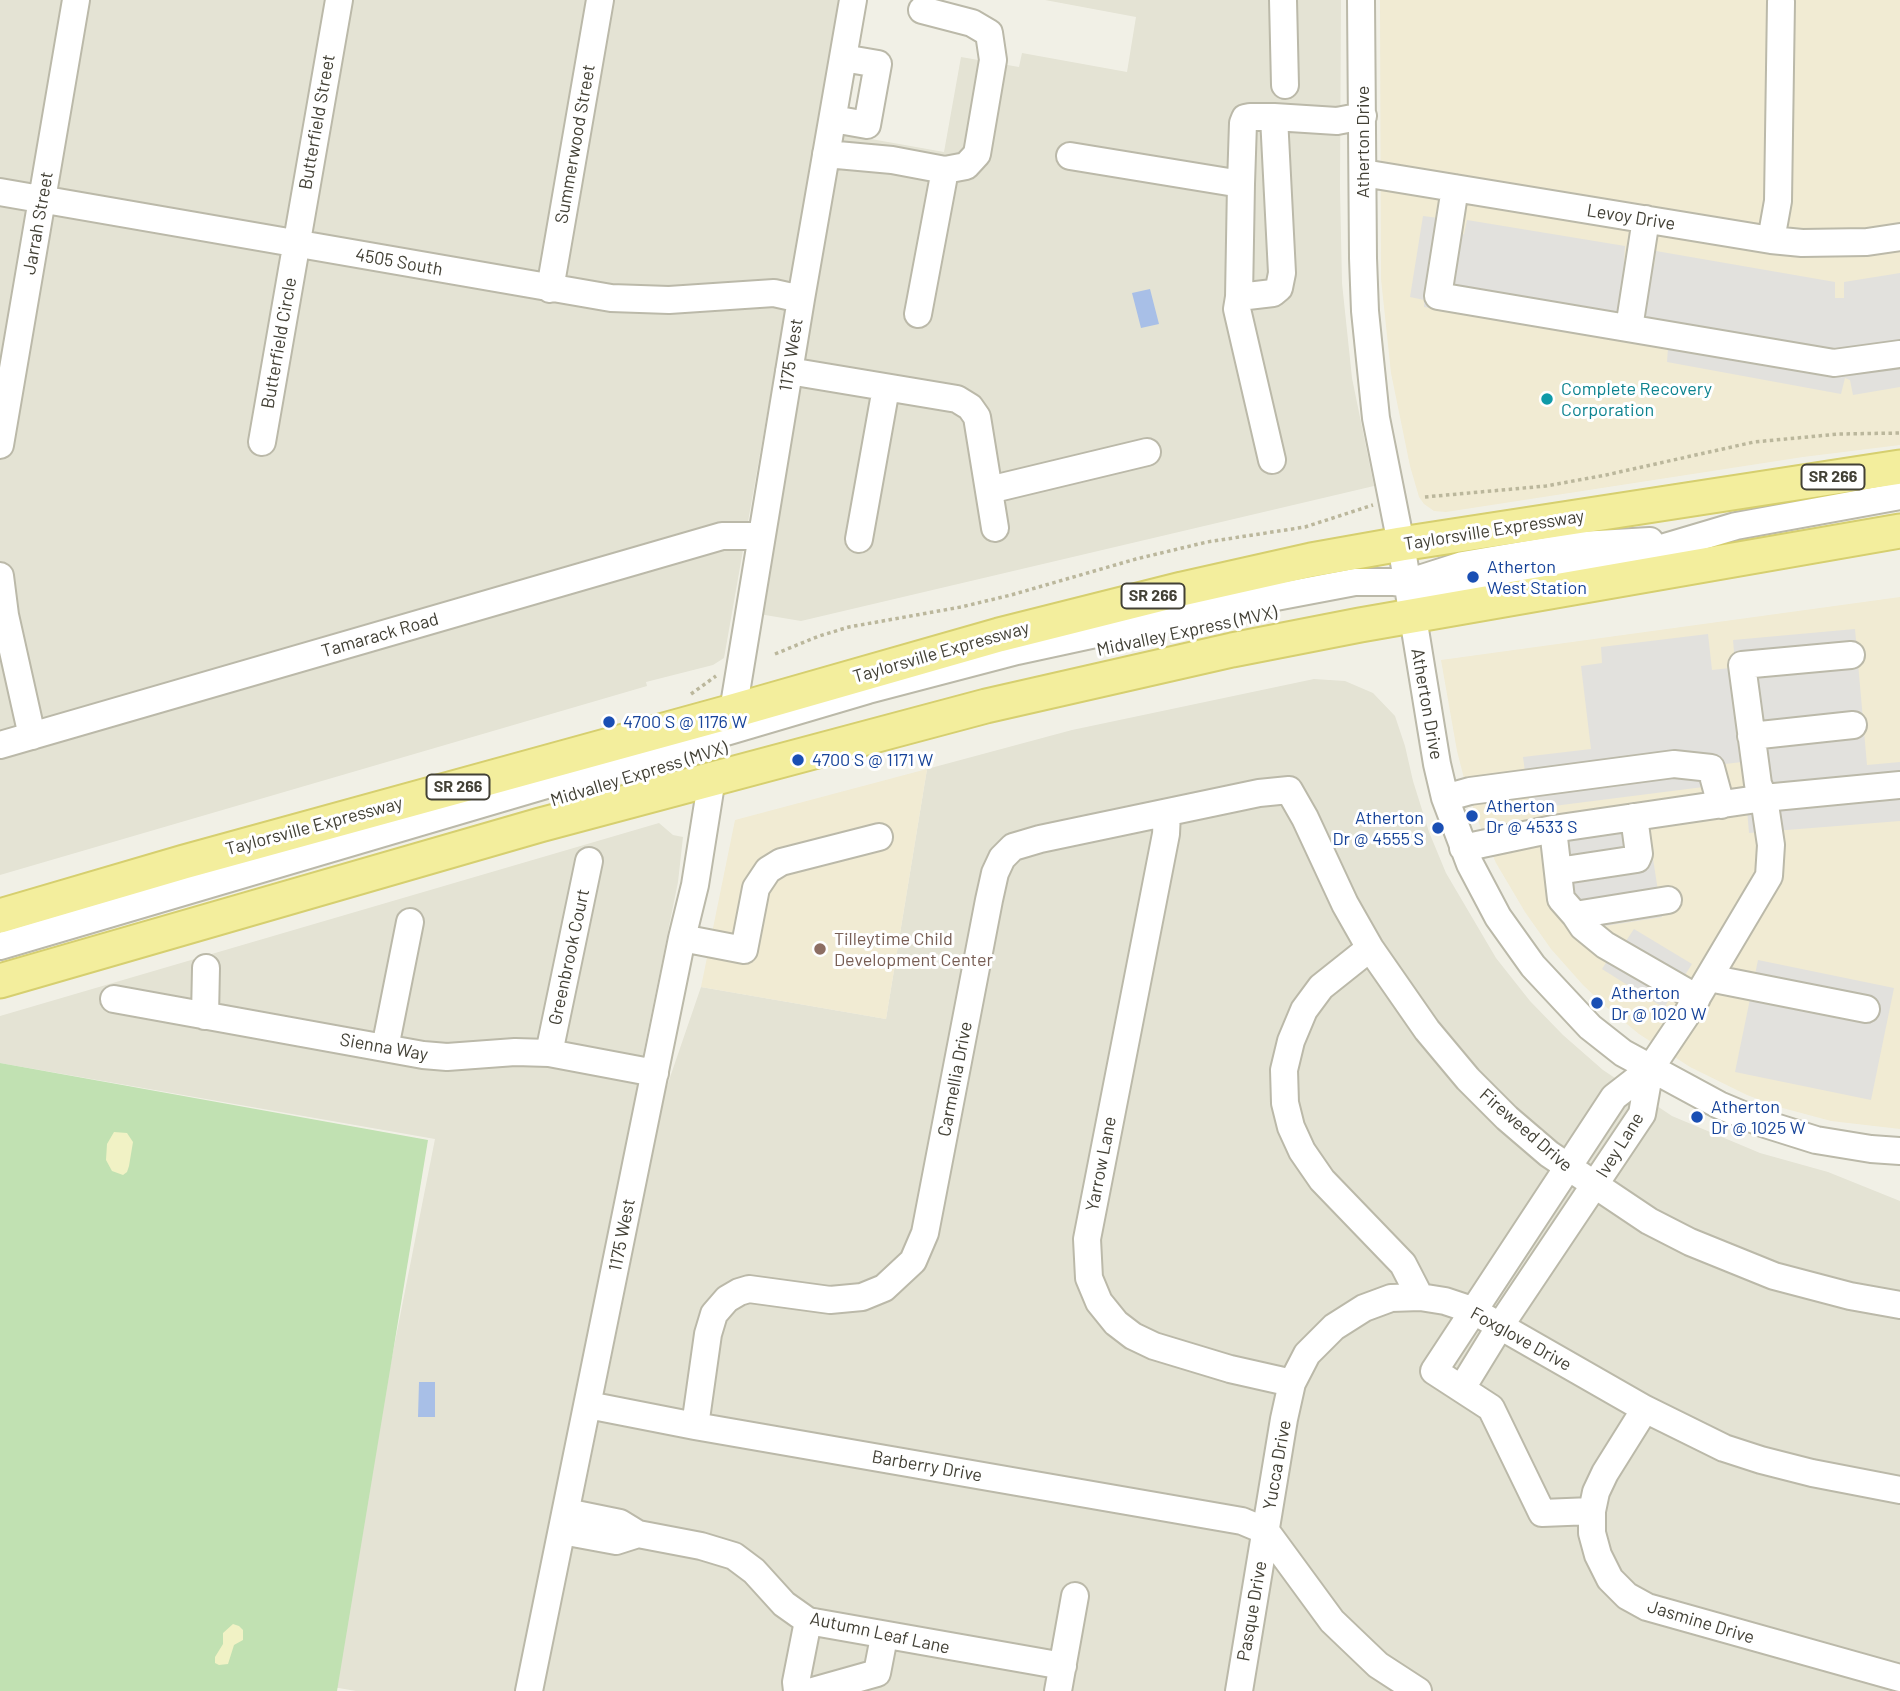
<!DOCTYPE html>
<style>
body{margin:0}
canvas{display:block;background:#f1f0e6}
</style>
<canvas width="1900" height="1691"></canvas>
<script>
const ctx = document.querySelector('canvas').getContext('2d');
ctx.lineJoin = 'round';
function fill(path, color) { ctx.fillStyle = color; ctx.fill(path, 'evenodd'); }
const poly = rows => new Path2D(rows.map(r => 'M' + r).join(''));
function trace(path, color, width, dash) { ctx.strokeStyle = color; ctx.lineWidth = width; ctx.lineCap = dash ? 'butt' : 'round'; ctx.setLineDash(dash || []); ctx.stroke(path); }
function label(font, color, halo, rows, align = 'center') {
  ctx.font = font + ' Barlow,sans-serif'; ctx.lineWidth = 6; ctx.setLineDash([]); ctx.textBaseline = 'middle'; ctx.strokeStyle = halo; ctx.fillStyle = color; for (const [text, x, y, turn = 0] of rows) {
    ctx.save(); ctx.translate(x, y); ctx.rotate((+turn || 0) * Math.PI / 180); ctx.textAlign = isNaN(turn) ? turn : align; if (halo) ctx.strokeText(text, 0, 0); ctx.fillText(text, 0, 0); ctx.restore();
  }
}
const residential = poly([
 [0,0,840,0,724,658,713,665,646,682,647,686,0,875],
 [1045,0,1341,0,1340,188,1342,283,1352,378,1374,486,801,621,759,614,843,134,944,152,961,57,1019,67,1022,53,1127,72,1136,17],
 [1314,679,1345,681,1373,693,1395,716,1405,746,1413,781,1429,832,1446,873,1496,958,1530,1001,1563,1035,1603,1070,1672,1116,1760,1153,1828,1172,1900,1201,1900,1691,356,1691,327,1686,435,1139,0,1063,0,1016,659,823,673,835,683,837,678,882,637,1084,666,1089,701,987,886,1019,927,769,1072,730],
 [618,1187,645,1193,585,1489,558,1483]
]);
const commercial = poly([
 [1380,0,1900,0,1900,445,1803,457,1446,512,1434,511,1424,504,1419,497,1410,466,1391,373,1381,279],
 [1900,597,1900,1129,1831,1121,1779,1107,1747,1095,1690,1067,1639,1034,1605,1006,1583,985,1551,949,1525,912,1496,863,1482,831,1468,794,1457,751,1441,660],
 [927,769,886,1019,701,987,735,820]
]);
const green = poly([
 [0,1063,428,1140,337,1691,0,1691]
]);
const sand = poly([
 [114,1132,127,1133,133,1142,129,1166,127,1172,123,1175,112,1171,106,1160,107,1144],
 [233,1624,239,1626,243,1630,243,1640,234,1645,228,1664,219,1665,215,1663,215,1657,223,1644,223,1633]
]);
const parking = poly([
 [1423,216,1438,218,1462,235,1464,234,1467,220,1625,246,1624,262,1652,267,1654,266,1656,251,1835,282,1835,298,1844,298,1844,282,1900,273,1900,387,1853,395,1850,380,1845,378,1841,394,1667,362,1668,348,1424,307,1424,300,1410,297],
 [1855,629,1867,765,1900,762,1900,821,1749,833,1733,640],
 [1708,634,1712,670,1730,668,1742,762,1725,764,1727,784,1530,809,1523,757,1591,749,1581,666,1602,663,1601,647],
 [1648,826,1662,917,1592,928,1622,947,1634,929,1692,964,1664,1008,1602,969,1613,952,1567,924,1544,842],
 [1758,960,1894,988,1871,1100,1735,1072]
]);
const water = poly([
 [1150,289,1159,324,1141,328,1132,293],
 [419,1382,435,1382,435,1417,418,1417]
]);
const path = poly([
 [1425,497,1546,486,1606,475,1754,442,1839,434,1900,433],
 [775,654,819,636,849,627,961,607,1011,595,1136,559,1207,542,1305,527,1373,505],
 [691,694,716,676]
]);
const minor = poly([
 [1283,0,1285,85],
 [1361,0,1363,258,1365,311,1376,418,1401,544,1437,764,1445,798,1470,864,1498,917,1533,966,1590,1027,1623,1053,1719,1105,1762,1123,1816,1140,1871,1149,1900,1151],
 [833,119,867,125,878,64,843,58],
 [826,154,892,160,945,170,966,166,977,154,993,60,989,33,972,23,922,10],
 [1070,156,1241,184,1243,123,1245,118,1250,117,1274,117],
 [1363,173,1771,240,1802,243,1867,242,1900,237],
 [1241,184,1239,297,1273,293,1279,288,1282,273,1274,117,1337,121,1363,116],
 [1455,188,1438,296,1834,363,1900,354],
 [0,192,611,298,669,300,774,293,801,299],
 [1771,240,1778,201,1781,2],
 [550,289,600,0],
 [1239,297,1237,309,1272,460],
 [918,314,945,170],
 [1629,328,1646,219],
 [789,371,957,399,970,407,977,417,995,528],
 [262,442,339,0],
 [0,445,76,0],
 [989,490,1147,452],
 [859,539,886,388],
 [0,576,5,615,32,736],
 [1413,581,1463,565,1581,545,1650,541],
 [733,711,801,299,853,0],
 [1751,736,1853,725],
 [0,745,722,536,761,536],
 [1445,798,1470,791,1674,764,1711,768,1721,805],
 [1167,813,1166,834,1087,1239,1089,1278,1099,1302,1116,1323,1133,1336,1154,1346,1230,1369,1292,1383],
 [1553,829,1561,899,1575,915,1668,900],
 [1463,848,1553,829,1764,798,1758,784,1742,665,1851,655],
 [1558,871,1637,859,1639,854,1634,817],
 [1575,915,1583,927,1605,945,1697,998],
 [682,938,744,950,756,888,768,870,781,862,879,837],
 [0,946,868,690,1017,651,1202,611,1355,582,1394,582,1437,587,1466,588,1561,573,1618,561,1736,526,1900,496],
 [1370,948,1321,987,1304,1010,1291,1041,1284,1070,1285,1103,1291,1127,1302,1151,1322,1180,1403,1264,1420,1297,1445,1301,1472,1310,1645,1409,1724,1448,1761,1460,1812,1473,1900,1490],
 [1709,978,1866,1009],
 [114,999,423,1055,447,1057,515,1052,549,1053,655,1073],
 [205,1016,206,968],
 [385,1048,410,922],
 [549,1053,589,861],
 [1462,1388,1500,1326,1642,1114,1650,1069],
 [588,1405,695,1426,1242,1521,1266,1531],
 [1645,1409,1605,1473,1596,1492,1592,1511,1592,1533,1598,1555,1610,1579,1627,1596,1647,1607,1900,1678],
 [695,1426,708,1334,714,1314,727,1299,739,1292,749,1289,830,1300,862,1297,884,1288,913,1261,925,1233,989,900,995,873,1002,858,1013,847,1040,839,1259,793,1289,790,1305,818,1345,904,1370,948,1427,1030,1468,1079,1507,1118,1549,1154,1649,1221,1690,1242,1774,1276,1850,1296,1900,1305],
 [1592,1511,1542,1513,1491,1408,1434,1371,1614,1097,1650,1069,1687,1014,1769,876,1771,845,1764,798,1900,785],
 [566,1512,620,1523,638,1534,701,1546,734,1556,754,1571,784,1604,808,1621,1063,1666],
 [562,1531,616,1541,638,1534],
 [1266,1531,1332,1621,1378,1665,1418,1691],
 [529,1691,682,938,695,885,712,778],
 [797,1691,796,1682,808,1621],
 [813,1691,877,1673,884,1637],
 [1058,1691,1075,1596],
 [1239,1691,1284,1419,1292,1383,1307,1354,1334,1327,1364,1308,1391,1298,1420,1297]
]);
const major = poly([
 [0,916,184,862,733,711,999,635,1182,589,1311,560,1401,544,1900,467],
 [0,981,540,825,986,706,1232,650,1360,625,1900,531]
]);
const markers = [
 [1547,399,7,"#0f9aa8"],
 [1473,577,7,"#1a4fb4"],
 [609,722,7,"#1a4fb4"],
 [798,760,7,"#1a4fb4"],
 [1472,816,7,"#1a4fb4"],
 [1438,828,7,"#1a4fb4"],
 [820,949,7,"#8d6e63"],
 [1597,1003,7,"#1a4fb4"],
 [1697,1117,7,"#1a4fb4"]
];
const shields = [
 [1833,477,63],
 [1153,596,63],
 [458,787,63]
];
const shieldNames = [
 ["SR 266",1833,477],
 ["SR 266",1153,596],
 ["SR 266",458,787]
];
const streetNames = [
 ["Butterfield Street",317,122,-80],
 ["Atherton Drive",1363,142,-90],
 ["Summerwood Street",575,144,-80],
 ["Levoy Drive",1631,217,9],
 ["Jarrah Street",38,223,-80],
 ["4505 South",399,262,10],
 ["Butterfield Circle",279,343,-80],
 ["1175 West",791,355,-81],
 ["Taylorsville Expressway",1494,530,-9],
 ["Midvalley Express (MVX)",1187,631,-12],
 ["Tamarack Road",380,635,-16],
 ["Taylorsville Expressway",941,652,-16],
 ["Atherton Drive",1427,704,80],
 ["Midvalley Express (MVX)",639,774,-17],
 ["Taylorsville Expressway",314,826,-15],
 ["Greenbrook Court",569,957,-78],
 ["Sienna Way",384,1047,10],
 ["Carmellia Drive",955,1079,-79],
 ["Fireweed Drive",1526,1130,41],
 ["Ivey Lane",1620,1145,-58],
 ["Yarrow Lane",1101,1164,-79],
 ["1175 West",622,1235,-79],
 ["Foxglove Drive",1521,1339,29],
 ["Yucca Drive",1277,1465,-80],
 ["Barberry Drive",927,1466,10],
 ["Pasque Drive",1252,1611,-80],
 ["Jasmine Drive",1701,1622,17],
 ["Autumn Leaf Lane",880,1633,12]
];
const cultureNames = [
 ["Complete Recovery",1561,389],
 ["Corporation",1561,410]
];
const transitNames = [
 ["Atherton",1487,567],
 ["West Station",1487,588],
 ["4700 S @ 1176 W",623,722],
 ["4700 S @ 1171 W",812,760],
 ["Atherton",1486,806],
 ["Dr @ 4533 S",1486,827],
 ["Atherton",1424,818,"right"],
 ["Dr @ 4555 S",1424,839,"right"],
 ["Atherton",1611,993],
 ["Dr @ 1020 W",1611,1014],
 ["Atherton",1711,1107],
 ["Dr @ 1025 W",1711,1128]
];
const educationNames = [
 ["Tilleytime Child",834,939],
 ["Development Center",834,960]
];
fill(residential, '#e4e3d4');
fill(commercial, '#f1ebd3');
fill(green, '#c1e1b2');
fill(sand, '#f1f2c5');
fill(parking, '#e2e1dd');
fill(water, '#a8bfe7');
trace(minor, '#bbb9a9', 30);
trace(major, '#d6cf6f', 37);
trace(path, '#bbb79c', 3.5, [3.5, 3.5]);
trace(minor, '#fff', 26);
trace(major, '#f3ee9d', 33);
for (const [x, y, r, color] of markers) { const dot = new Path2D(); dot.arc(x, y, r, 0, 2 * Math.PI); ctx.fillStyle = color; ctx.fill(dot); trace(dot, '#fff', 2.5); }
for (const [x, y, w] of shields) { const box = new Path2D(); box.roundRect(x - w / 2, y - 12.5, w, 25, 5); ctx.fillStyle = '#fff'; ctx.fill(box); trace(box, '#434136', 2); }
label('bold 16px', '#434136', null, shieldNames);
label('18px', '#434136', '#fff', streetNames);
label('18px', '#0d838f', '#fff', cultureNames, 'left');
label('18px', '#164399', '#fff', transitNames, 'left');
label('18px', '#785e54', '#fff', educationNames, 'left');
</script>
